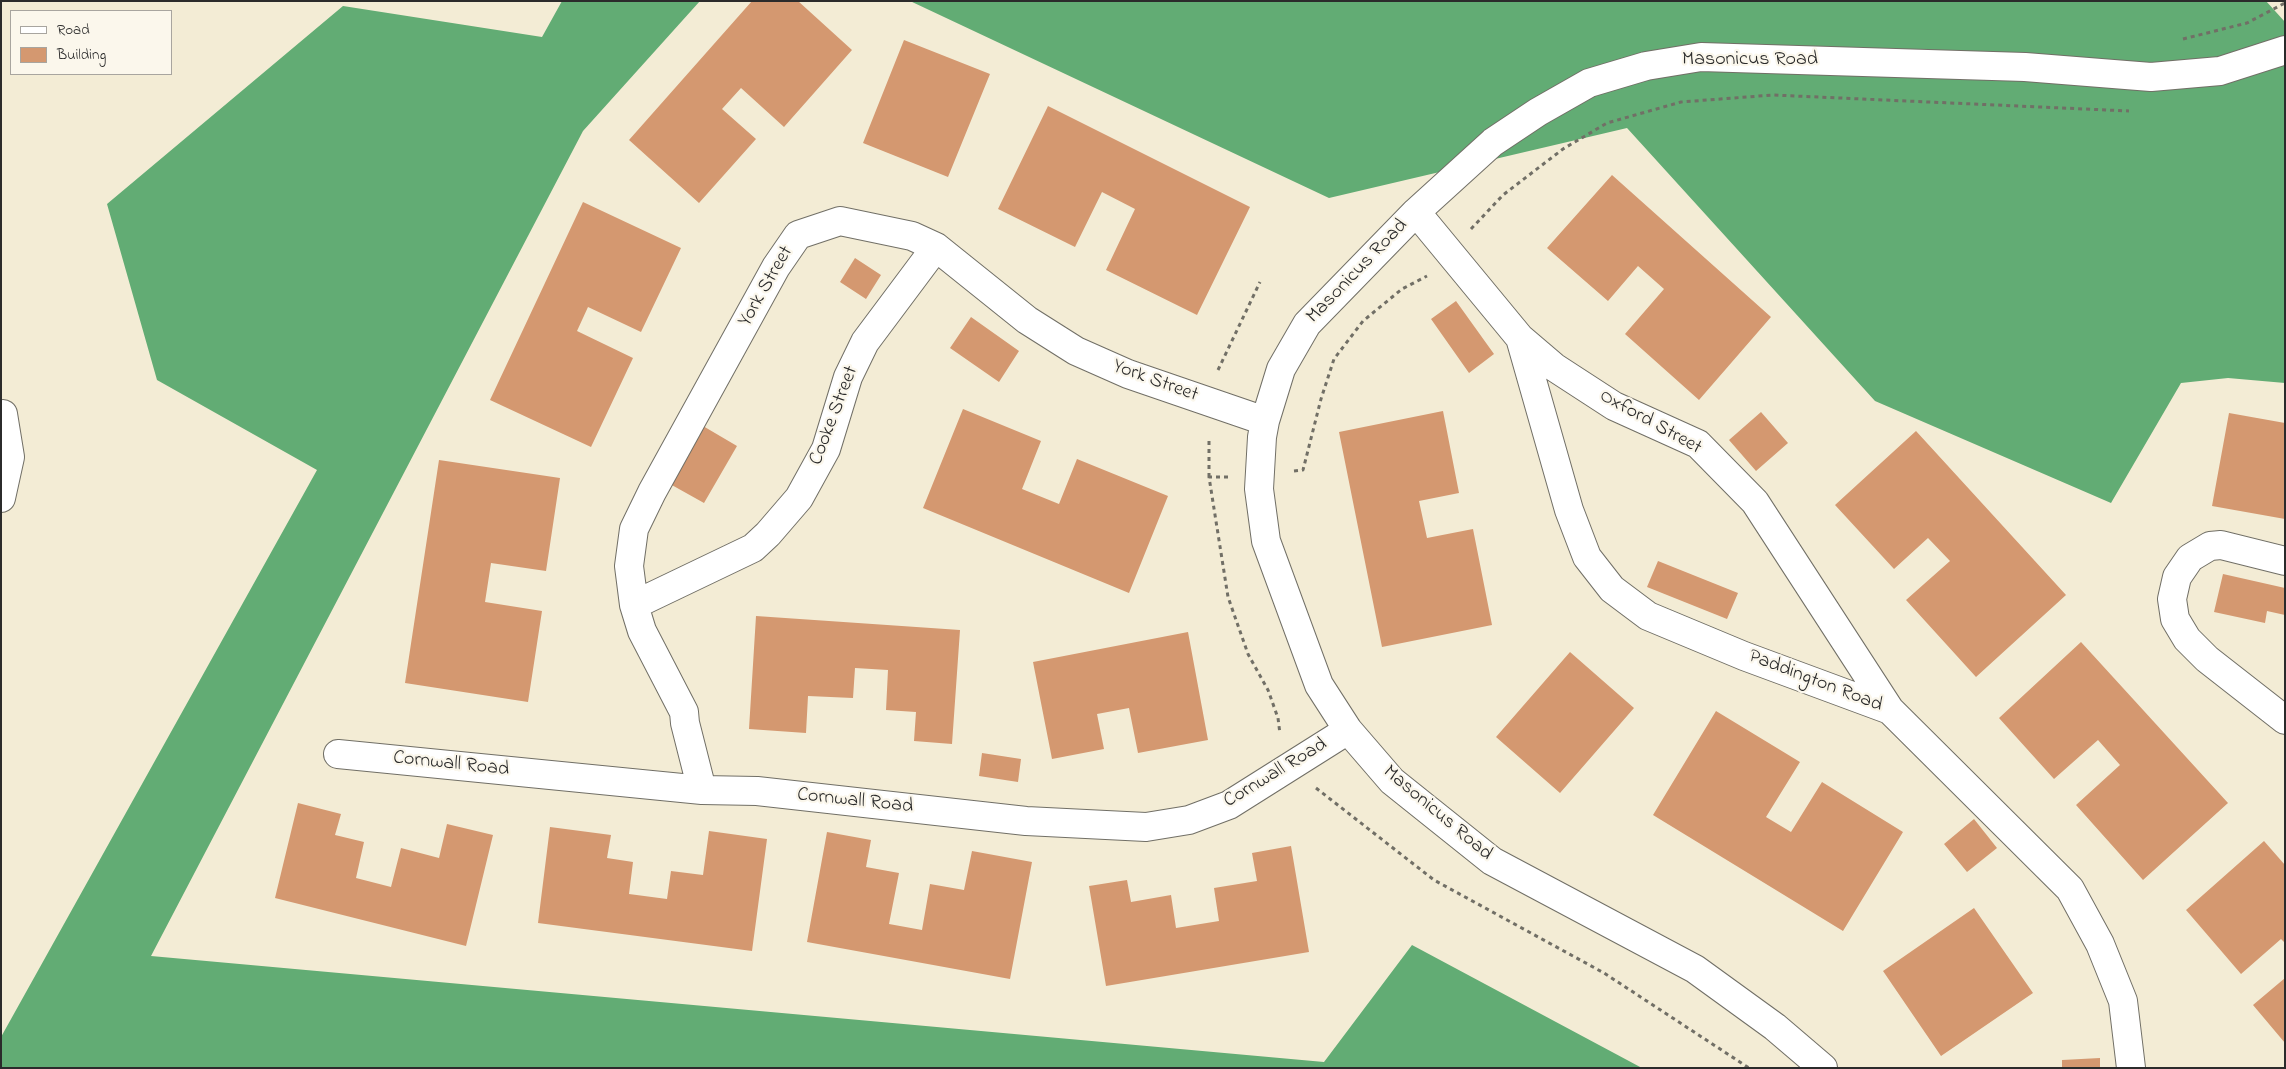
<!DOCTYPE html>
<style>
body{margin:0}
#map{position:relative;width:2286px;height:1069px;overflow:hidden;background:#f3ecd5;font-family:"Indie Flower",sans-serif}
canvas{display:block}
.frame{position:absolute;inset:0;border:2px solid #2b2b2b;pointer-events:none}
.legend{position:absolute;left:10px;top:10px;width:162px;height:65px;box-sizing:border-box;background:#fbf7ec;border:1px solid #a8a59f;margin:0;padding:6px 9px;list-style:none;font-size:15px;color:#2b2b2b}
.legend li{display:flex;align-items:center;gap:10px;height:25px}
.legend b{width:25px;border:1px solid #a8a59f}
</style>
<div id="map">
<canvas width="2286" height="1069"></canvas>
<div class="frame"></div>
<ul class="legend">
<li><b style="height:6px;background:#fff"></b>Road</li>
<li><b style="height:14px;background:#d49870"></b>Building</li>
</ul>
</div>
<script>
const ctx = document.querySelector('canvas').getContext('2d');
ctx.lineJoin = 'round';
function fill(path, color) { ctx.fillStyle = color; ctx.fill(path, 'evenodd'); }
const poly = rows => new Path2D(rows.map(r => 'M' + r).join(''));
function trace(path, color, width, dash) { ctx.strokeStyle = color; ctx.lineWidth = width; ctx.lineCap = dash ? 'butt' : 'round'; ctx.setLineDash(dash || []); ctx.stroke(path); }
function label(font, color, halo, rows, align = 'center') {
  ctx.font = font + ' "Indie Flower",sans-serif'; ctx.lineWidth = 4.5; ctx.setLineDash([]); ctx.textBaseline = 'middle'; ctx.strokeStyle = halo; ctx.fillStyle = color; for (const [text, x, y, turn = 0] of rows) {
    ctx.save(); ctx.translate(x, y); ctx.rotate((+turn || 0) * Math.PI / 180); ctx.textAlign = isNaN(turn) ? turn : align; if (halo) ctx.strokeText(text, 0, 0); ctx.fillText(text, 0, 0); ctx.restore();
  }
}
const forest = poly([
 [562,1,700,1,583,131,151,956,1324,1062,1412,945,1642,1068,1,1068,1,1037,317,470,157,380,107,204,343,6,542,37],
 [910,1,2266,1,2285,22,2285,383,2228,378,2181,383,2111,503,1875,401,1627,128,1329,198]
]);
const building = poly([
 [752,1,798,1,852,50,784,127,741,88,722,109,756,139,699,203,629,140],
 [904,40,990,74,948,177,863,143],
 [1048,106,1250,207,1197,315,1106,270,1135,209,1102,192,1075,247,998,209],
 [1612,175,1771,317,1699,400,1625,334,1664,289,1638,266,1608,301,1547,248],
 [583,202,681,248,641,332,588,307,577,331,633,358,591,447,490,400],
 [855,258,881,275,866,299,840,282],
 [1456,301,1494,354,1469,373,1431,319],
 [971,317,1019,351,999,382,950,348],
 [963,409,1041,441,1022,489,1059,504,1077,459,1168,496,1129,593,923,508],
 [1443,411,1459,493,1419,501,1427,538,1473,529,1492,625,1382,647,1339,432],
 [1761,412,1788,443,1756,471,1729,440],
 [2229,413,2285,423,2285,519,2212,506],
 [703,426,737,446,704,503,670,484],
 [1916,431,2066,595,1976,677,1906,600,1950,561,1928,538,1894,569,1835,505],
 [439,460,560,478,546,571,491,563,485,602,542,611,528,702,405,683],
 [1658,561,1738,593,1727,619,1647,587],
 [2223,574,2285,588,2285,615,2267,611,2265,623,2214,612],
 [756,616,960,630,952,744,914,741,916,712,886,710,888,670,855,668,853,698,808,696,806,733,749,729],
 [1188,632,1208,740,1138,753,1129,708,1097,714,1104,749,1052,759,1033,662],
 [2081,642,2228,803,2143,880,2076,805,2120,765,2098,740,2054,779,1999,718],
 [1570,652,1634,708,1560,793,1496,737],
 [1716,711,1800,762,1766,817,1791,832,1822,782,1903,832,1843,931,1653,815],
 [982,753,1021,759,1018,782,979,776],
 [298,803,341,814,335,835,364,842,356,878,391,887,401,848,439,858,447,824,493,835,466,946,275,898],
 [1974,819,1997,848,1967,872,1944,844],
 [550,827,611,835,607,858,633,862,629,894,667,899,671,871,703,875,709,831,767,839,752,951,538,923],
 [827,832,871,840,866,867,899,873,889,924,922,930,930,884,964,890,972,851,1032,862,1010,979,807,942],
 [2264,841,2285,865,2285,943,2281,939,2241,974,2186,910],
 [1291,846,1309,952,1106,986,1089,886,1127,880,1131,902,1171,895,1176,928,1219,921,1214,888,1257,881,1252,853],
 [1974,908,2033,993,1941,1056,1883,971],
 [2285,978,2285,1043,2253,1005],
 [2100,1058,2100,1068,2062,1068,2062,1060]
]);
const path = poly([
 [2183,39,2247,23,2285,3],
 [1471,229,1503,195,1563,149,1607,123,1681,102,1773,95,2129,111],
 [1218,370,1260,282],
 [1294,471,1303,470,1321,399,1334,359,1363,321,1402,289,1427,276],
 [1209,477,1209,437],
 [1228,477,1209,477,1228,597,1248,654,1268,690,1278,718,1280,734],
 [1316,788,1434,880,1604,973,1749,1068]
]);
const minor = poly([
 [1416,212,1520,338,1554,367,1614,406,1698,444,1755,502,1890,710],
 [1520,338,1569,510,1587,557,1612,589,1648,616,1744,656,1890,710,2070,889,2100,944,2123,1001,2131,1068],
 [1,498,10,457,3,414],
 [2285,561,2221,545,2210,546,2190,558,2177,577,2172,599,2175,619,2187,639,2207,659,2285,720],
 [634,605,753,548,768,534,799,498,826,449,848,377,865,342,936,247],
 [338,754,702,790,757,791,1026,821,1146,827,1189,820,1229,805,1348,730],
 [702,790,685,723,684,712,642,631,634,605,629,566,634,529,652,492,776,267,798,235,840,221,912,236,936,247,1027,320,1076,351,1128,374,1265,421],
 [1823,1068,1775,1027,1695,969,1492,861,1392,781,1348,730,1319,685,1266,541,1259,489,1262,437,1265,421,1281,369,1307,324,1416,212,1493,142,1538,112,1589,83,1646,66,1701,57,2025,67,2151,77,2220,71,2285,50]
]);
const streetNames = [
 ["Masonicus Road",1750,61],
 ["Masonicus Road",1358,272,-46],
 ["York Street",767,287,-60],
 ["York Street",1155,382,20],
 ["Cooke Street",835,416,-69],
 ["Oxford Street",1650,423,29],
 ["Paddington Road",1815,682,21],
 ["Cornwall Road",451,765,6],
 ["Cornwall Road",1276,774,-31],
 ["Cornwall Road",855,802,6],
 ["Masonicus Road",1437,814,40]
];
fill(forest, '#62ac74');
fill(building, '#d49870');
trace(minor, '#716f66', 30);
trace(path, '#716f66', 3, [4, 4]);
trace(minor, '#fff', 28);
label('20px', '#2b2b2b', '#fbf7ec', streetNames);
</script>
